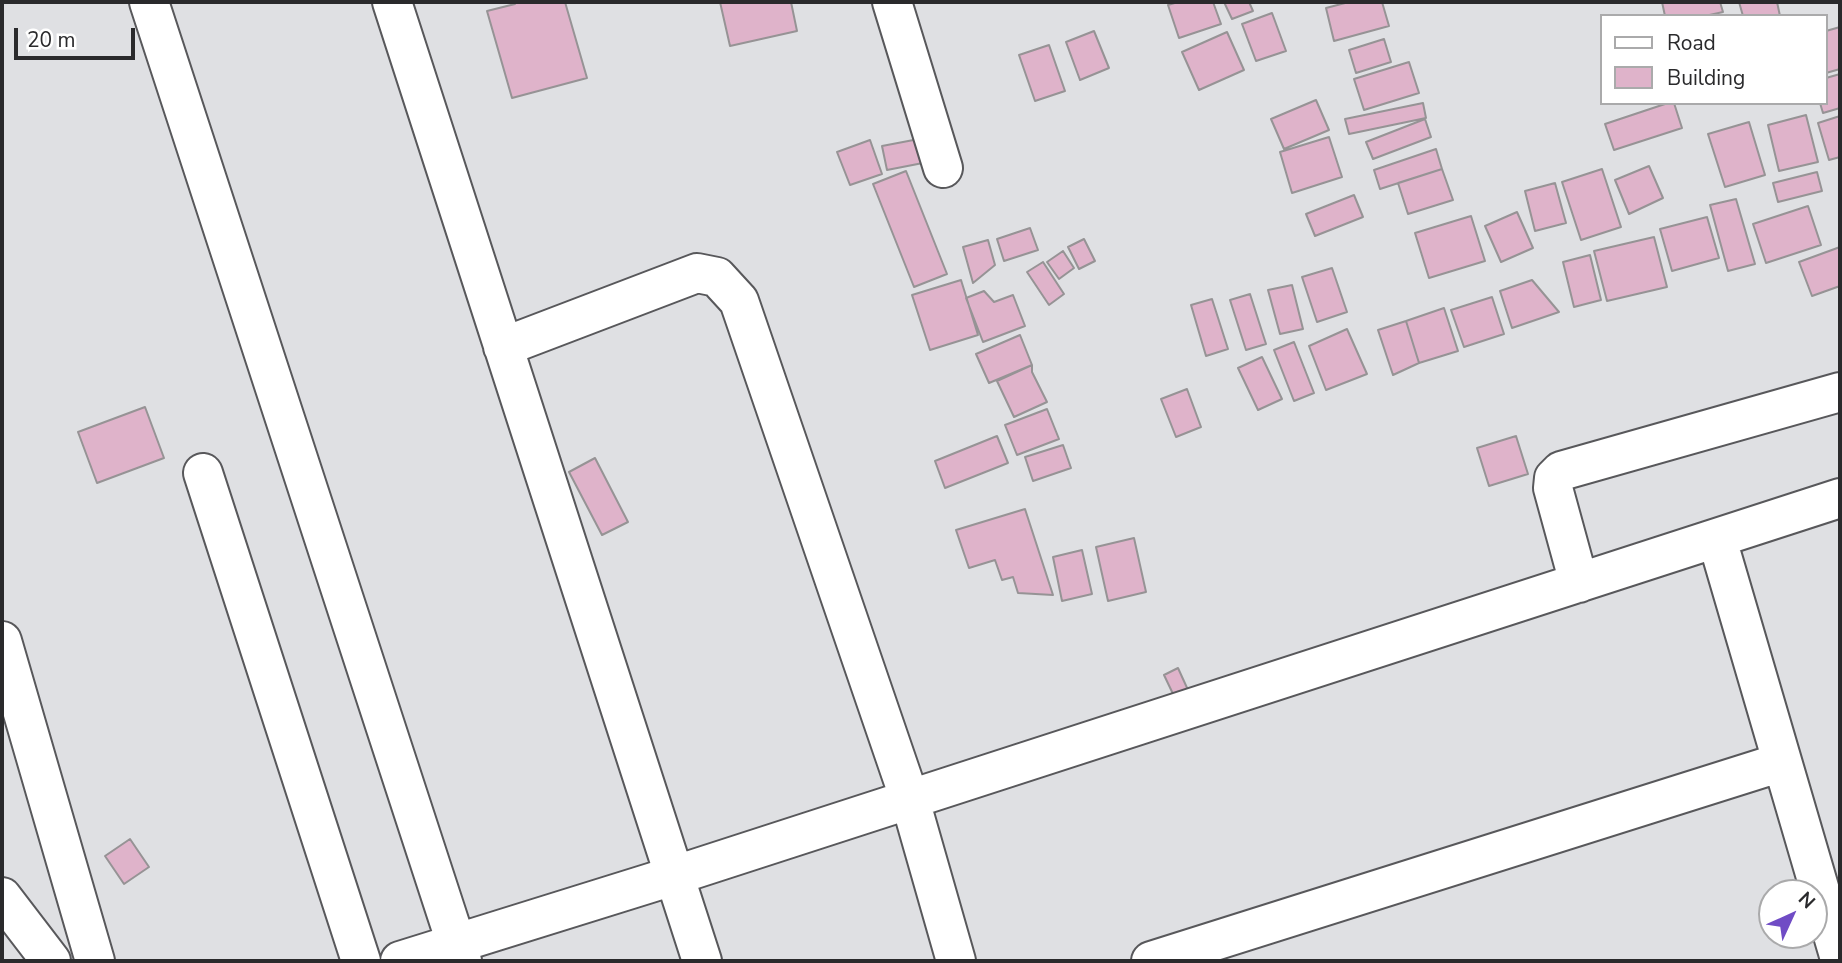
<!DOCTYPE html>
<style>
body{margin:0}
#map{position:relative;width:1842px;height:963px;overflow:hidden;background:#dfe0e3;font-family:"Nunito Sans",sans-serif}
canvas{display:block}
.frame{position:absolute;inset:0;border:4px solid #2a2a2c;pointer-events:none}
.legend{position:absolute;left:1600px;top:14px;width:228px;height:91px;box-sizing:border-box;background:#fff;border:2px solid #aaaaab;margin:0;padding:9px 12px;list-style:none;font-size:21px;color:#2a2a2c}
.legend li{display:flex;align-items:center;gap:14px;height:35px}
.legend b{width:35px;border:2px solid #aaaaab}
.north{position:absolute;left:1758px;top:879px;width:70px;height:70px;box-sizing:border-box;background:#fff;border:2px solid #aaaaab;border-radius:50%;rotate:45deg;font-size:19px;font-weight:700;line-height:28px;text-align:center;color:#2a2a2c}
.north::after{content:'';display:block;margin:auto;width:24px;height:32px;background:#704cc5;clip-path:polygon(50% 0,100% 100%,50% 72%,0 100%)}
.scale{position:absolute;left:14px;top:28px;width:121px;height:32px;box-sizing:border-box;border:4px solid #2a2a2c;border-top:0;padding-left:9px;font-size:21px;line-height:24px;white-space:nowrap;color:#2a2a2c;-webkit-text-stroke:5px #fff;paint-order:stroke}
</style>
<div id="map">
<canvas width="1842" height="963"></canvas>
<div class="frame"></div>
<ul class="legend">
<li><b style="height:9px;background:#fff"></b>Road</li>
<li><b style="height:19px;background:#dfb3ca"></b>Building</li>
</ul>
<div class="north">N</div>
<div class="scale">20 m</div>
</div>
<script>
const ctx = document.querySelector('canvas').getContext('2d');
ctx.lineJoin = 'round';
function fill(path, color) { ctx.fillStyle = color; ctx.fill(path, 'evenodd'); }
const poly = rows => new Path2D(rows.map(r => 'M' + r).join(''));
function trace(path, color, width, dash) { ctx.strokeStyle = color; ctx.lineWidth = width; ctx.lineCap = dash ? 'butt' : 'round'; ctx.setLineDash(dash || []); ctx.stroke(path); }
const building = poly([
 [514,2,565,2,587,78,512,98,487,11,515,4,514,2],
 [720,2,791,2,797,31,730,46,720,2],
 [1178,2,1213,2,1221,24,1179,38,1168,5,1178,2],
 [1224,2,1249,2,1253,11,1232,19,1224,2],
 [1349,2,1382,2,1389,26,1334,41,1326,8,1349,2],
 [1662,2,1720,2,1723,12,1705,16,1665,16,1662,2],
 [1739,2,1777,2,1780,16,1743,16,1739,2],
 [1272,13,1286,51,1256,61,1242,24,1272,13],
 [1840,27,1840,69,1826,73,1826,31,1840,27],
 [1094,31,1109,68,1080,80,1066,42,1094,31],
 [1227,32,1244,70,1199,90,1182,52,1227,32],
 [1384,39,1391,62,1356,73,1349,50,1384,39],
 [1049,45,1065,91,1035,101,1019,55,1049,45],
 [1409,62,1419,93,1364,110,1354,79,1409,62],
 [1840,74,1840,108,1823,113,1820,103,1826,103,1826,78,1840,74],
 [1316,100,1329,130,1284,149,1271,119,1316,100],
 [1423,103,1426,118,1349,134,1345,119,1423,103],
 [1668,103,1674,103,1682,128,1614,150,1605,124,1668,103],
 [1806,115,1818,162,1779,171,1768,125,1806,115],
 [1840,116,1840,157,1829,160,1818,123,1840,116],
 [1425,119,1431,137,1373,159,1366,142,1425,119],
 [1749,122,1765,175,1725,187,1708,134,1749,122],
 [1329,137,1342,177,1292,193,1280,152,1329,137],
 [924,138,928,162,887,170,882,146,924,138],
 [870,140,882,174,850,185,837,152,870,140],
 [1436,149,1442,169,1380,189,1374,170,1436,149],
 [1649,166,1663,198,1629,214,1615,180,1649,166],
 [1442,169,1453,200,1408,214,1398,183,1442,169],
 [1602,169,1621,227,1581,240,1562,182,1602,169],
 [906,171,947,274,914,287,873,184,906,171],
 [1817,172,1822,191,1778,202,1773,183,1817,172],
 [1555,183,1566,223,1535,231,1525,191,1555,183],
 [1354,195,1363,217,1315,236,1306,214,1354,195],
 [1736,199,1755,264,1728,271,1710,205,1736,199],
 [1808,206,1821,245,1766,263,1753,224,1808,206],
 [1517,212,1533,248,1501,262,1485,226,1517,212],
 [1471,216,1485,261,1429,278,1415,233,1471,216],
 [1707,217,1719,258,1672,271,1660,229,1707,217],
 [1030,228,1038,250,1004,261,997,239,1030,228],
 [1654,237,1667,287,1607,301,1594,251,1654,237],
 [1084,239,1095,261,1079,269,1068,247,1084,239],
 [988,240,995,265,973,283,963,247,988,240],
 [1840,247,1840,286,1812,296,1799,262,1840,247],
 [1063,251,1074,268,1059,279,1047,262,1063,251],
 [1590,255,1601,300,1574,307,1563,262,1590,255],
 [1043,262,1064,294,1049,305,1027,272,1043,262],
 [1332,268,1347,312,1317,322,1302,277,1332,268],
 [961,280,978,335,930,350,912,295,961,280],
 [1532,280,1559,312,1512,328,1500,291,1532,280],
 [1292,285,1303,329,1280,334,1268,290,1292,285],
 [984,291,994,302,1013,295,1025,326,983,342,966,298,984,291],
 [1250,294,1266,344,1246,350,1230,300,1250,294],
 [1492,297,1504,334,1464,347,1451,310,1492,297],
 [1212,299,1228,349,1206,356,1191,305,1212,299],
 [1444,308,1458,351,1419,363,1406,321,1444,308],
 [1406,321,1419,363,1393,375,1378,330,1406,321],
 [1347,329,1367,374,1326,390,1309,346,1347,329],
 [1020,335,1032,365,989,383,976,354,1020,335],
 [1294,342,1314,393,1294,401,1274,350,1294,342],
 [1262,357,1282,399,1258,410,1238,368,1262,357],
 [1032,365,1032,372,1047,402,1014,417,997,381,1032,365],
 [1187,389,1201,427,1176,437,1161,399,1187,389],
 [145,407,164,458,97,483,78,432,145,407],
 [1047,409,1059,439,1017,455,1005,425,1047,409],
 [997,436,1008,463,945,488,935,461,997,436],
 [1516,436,1528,474,1489,486,1477,448,1516,436],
 [1063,445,1071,468,1033,481,1025,457,1063,445],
 [595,458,628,522,602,535,569,472,595,458],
 [1025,509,1053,595,1018,593,1013,577,1002,580,995,560,969,568,956,530,1025,509],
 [1134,538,1146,592,1108,601,1096,547,1134,538],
 [1082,550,1092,594,1062,601,1053,557,1082,550],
 [1178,668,1188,690,1174,696,1164,675,1178,668],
 [130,839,149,867,124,884,105,856,130,839]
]);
const minor = poly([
 [149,2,462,961],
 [392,2,702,961],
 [892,2,943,168],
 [503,347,697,273,717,277,739,301,910,800,956,961],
 [203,473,361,961],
 [1717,539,1840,959],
 [1579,583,1553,488,1554,478,1561,471,1840,392],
 [2,641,95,961],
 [2,897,51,961],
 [400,961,676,875,1840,498],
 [1151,961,1782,762]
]);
fill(building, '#dfb3ca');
trace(building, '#969395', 2);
trace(minor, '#58585b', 42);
trace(minor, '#fff', 38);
</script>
